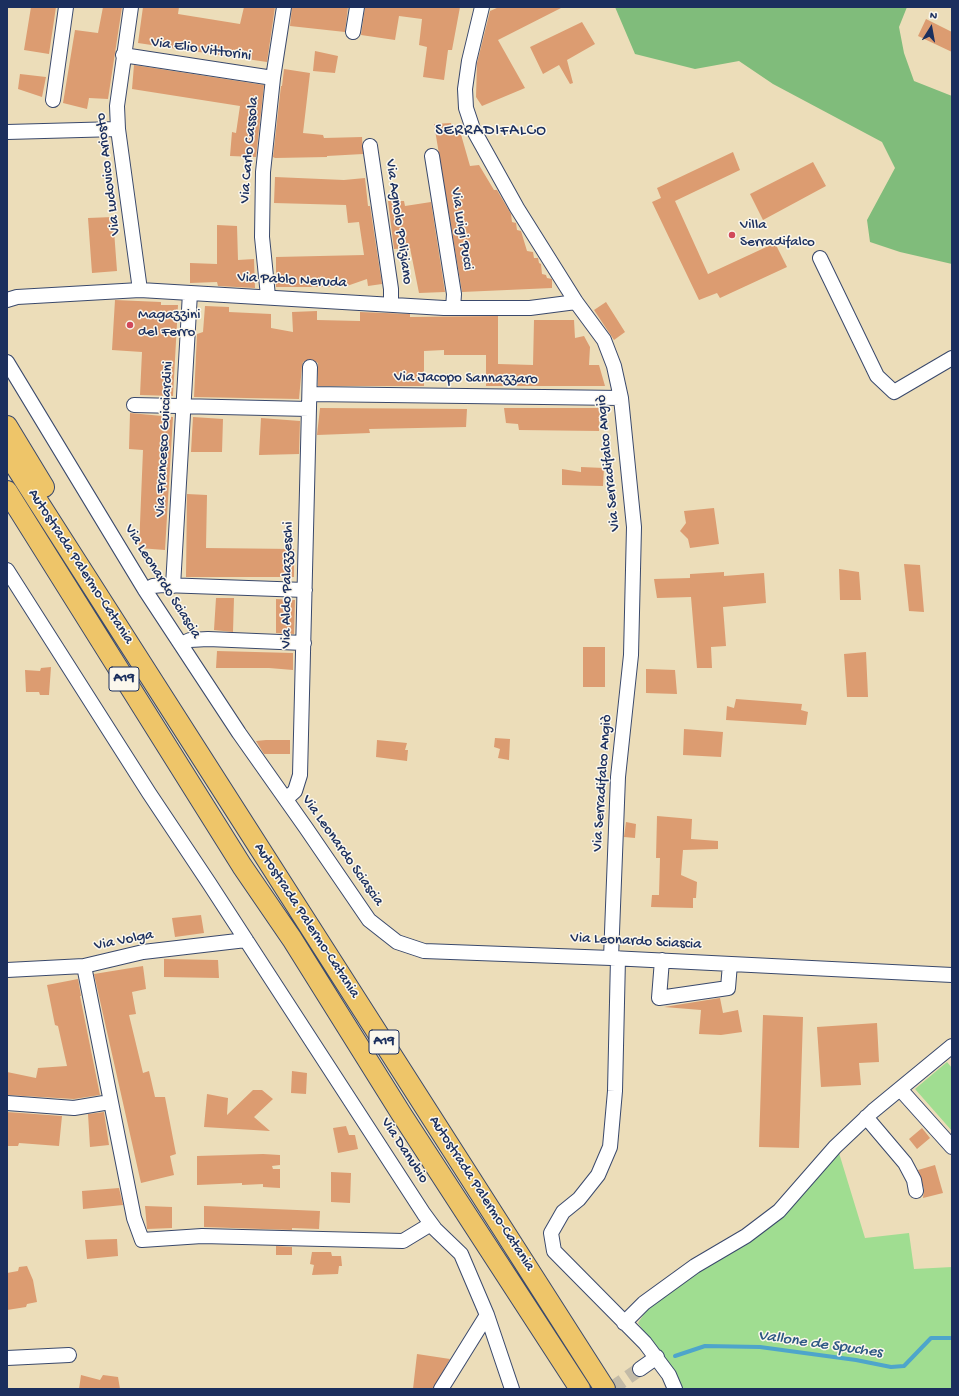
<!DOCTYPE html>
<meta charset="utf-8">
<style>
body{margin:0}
#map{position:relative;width:959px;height:1396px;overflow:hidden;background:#ecddb9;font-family:"Gochi Hand",sans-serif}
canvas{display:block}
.frame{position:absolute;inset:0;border:8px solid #1b2f5e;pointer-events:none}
.north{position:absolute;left:911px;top:8px;width:40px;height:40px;-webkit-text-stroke:3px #fbf7ec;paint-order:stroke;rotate:11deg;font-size:11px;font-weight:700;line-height:16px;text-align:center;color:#1b2f5e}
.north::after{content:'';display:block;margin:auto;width:14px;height:18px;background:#1b2f5e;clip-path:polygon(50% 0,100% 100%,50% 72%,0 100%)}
</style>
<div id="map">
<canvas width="959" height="1396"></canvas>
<div class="frame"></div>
<div class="north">N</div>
</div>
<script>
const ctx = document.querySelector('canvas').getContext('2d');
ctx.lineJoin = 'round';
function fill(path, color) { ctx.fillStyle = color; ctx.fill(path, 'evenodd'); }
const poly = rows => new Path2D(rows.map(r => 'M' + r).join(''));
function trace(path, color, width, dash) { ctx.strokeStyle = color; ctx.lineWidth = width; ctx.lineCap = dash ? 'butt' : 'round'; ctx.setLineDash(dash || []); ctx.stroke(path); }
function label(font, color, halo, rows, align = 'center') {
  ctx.font = font + ' "Gochi Hand",sans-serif'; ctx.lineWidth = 3; ctx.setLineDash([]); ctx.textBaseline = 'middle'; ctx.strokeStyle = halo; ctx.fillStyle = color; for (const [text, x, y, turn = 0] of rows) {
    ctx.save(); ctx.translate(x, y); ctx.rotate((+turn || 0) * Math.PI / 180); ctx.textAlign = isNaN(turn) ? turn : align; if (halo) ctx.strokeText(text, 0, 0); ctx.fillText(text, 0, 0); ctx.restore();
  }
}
const green = poly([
 [947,1062,952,1068,952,1131,915,1089],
 [839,1153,865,1238,909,1233,914,1269,952,1267,952,1389,683,1389,638,1323,646,1311,699,1269,781,1212]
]);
const forest = poly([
 [615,7,907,7,899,27,904,53,914,81,952,96,952,264,900,252,870,242,867,220,895,168,882,142,773,84,739,61,695,69,635,54]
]);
const stream = poly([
 [675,1356,705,1346,760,1347,856,1360,891,1367,904,1366,931,1338,952,1338]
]);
const building = poly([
 [31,7,56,7,49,54,24,50],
 [103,7,122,7,108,99,89,98,87,109,63,103,75,30,98,33],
 [143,7,179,7,178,14,240,24,244,7,275,7,267,62,138,43],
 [292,7,348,7,345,32,290,26],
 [365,7,460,7,452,50,448,50,444,80,423,77,427,47,419,45,422,19,399,16,395,40,361,35],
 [499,7,563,7,498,40,525,88,482,106,476,97,477,63,490,11],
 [926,19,952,32,952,52,918,36],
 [582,22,595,44,567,60,573,83,570,84,559,65,543,74,530,47],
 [315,51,338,56,335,73,313,71],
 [134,65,264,85,256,157,230,156,232,132,236,133,240,106,132,89],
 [284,69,310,73,303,133,323,135,324,138,362,137,363,154,327,156,327,157,275,158,273,157,281,86,282,86],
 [20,74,46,77,42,97,18,89],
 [451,123,453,131,460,131,470,166,479,165,494,190,497,190,511,214,512,222,516,223,517,230,521,231,527,251,533,252,534,258,538,258,539,263,541,264,542,274,546,275,547,278,552,279,552,288,462,292,434,124],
 [733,152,740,170,675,201,708,274,775,243,787,267,720,298,717,293,699,300,652,202,661,198,657,188],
 [813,162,826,186,763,220,750,194],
 [275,177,344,180,365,178,368,206,370,206,382,284,368,286,367,279,344,287,276,287,276,257,364,255,359,222,348,223,346,205,274,203],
 [388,201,404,201,405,206,431,202,445,292,419,293,410,248,394,249],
 [113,217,117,271,92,273,88,218],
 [217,225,237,226,238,260,254,259,255,288,218,286,217,282,190,283,190,263,217,264],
 [115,300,161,302,161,305,178,305,173,396,140,395,142,352,112,350],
 [606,302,625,332,614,340,594,310],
 [205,306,229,307,229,312,271,314,271,328,293,332,292,312,317,311,317,320,360,321,360,312,410,314,410,317,498,316,498,364,533,365,534,320,574,320,575,338,584,336,590,347,589,365,599,365,605,386,486,386,486,355,444,355,444,350,424,351,424,386,318,386,318,363,310,359,303,362,302,366,299,399,194,397,197,334,203,332],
 [320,408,467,409,466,427,369,429,370,433,317,435],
 [504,408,600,408,599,431,519,430,518,424,506,423],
 [130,413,173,417,165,550,139,548,143,450,129,449],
 [193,417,223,419,222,452,191,452],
 [261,418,300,421,299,454,259,455],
 [581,467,604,468,603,486,562,485,562,469,581,472],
 [187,494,207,495,206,548,294,549,294,577,186,577],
 [714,508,719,544,690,548,688,539,680,531,686,523,684,511],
 [904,564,920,565,924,612,909,611],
 [839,569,859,572,861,600,840,600],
 [724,572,724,576,764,573,766,603,723,607,726,646,711,647,712,668,697,668,691,597,657,598,654,579,690,578,690,574],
 [216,598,234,598,233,632,214,630],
 [276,599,295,600,294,634,276,633],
 [583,647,605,647,605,687,583,687],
 [217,651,293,653,293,670,269,668,216,668],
 [866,652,868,697,847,697,844,654],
 [51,667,49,695,40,695,39,692,26,692,25,670,40,671,41,668],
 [646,669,675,670,677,694,646,693],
 [736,699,802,704,801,710,808,712,806,725,726,720,727,706,734,708],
 [684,729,723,732,721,757,683,755],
 [495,738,510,739,509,760,498,758,500,749,494,747],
 [266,740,290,740,290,754,264,754,256,741],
 [377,740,407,743,405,750,408,750,407,761,376,757],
 [657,816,692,819,691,839,718,841,718,849,683,850,681,875,697,882,696,898,693,898,693,908,651,907,652,895,659,895,660,858,656,858],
 [626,822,636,824,635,838,624,837],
 [201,915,204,933,175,937,172,918],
 [164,959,218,960,219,978,164,977],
 [143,966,146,989,132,992,136,1014,129,1015,143,1073,149,1071,155,1097,165,1097,176,1154,170,1156,174,1175,141,1183,94,974],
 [78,979,81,996,80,996,100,1095,74,1099,7,1095,7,1072,36,1078,38,1068,67,1066,58,1026,55,1025,47,985],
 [720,998,723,1013,738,1010,742,1032,721,1035,699,1034,701,1010,664,1007],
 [763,1015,803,1017,799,1148,759,1147],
 [877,1023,879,1062,859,1063,861,1085,821,1087,817,1027],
 [292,1071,307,1073,306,1094,291,1093],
 [253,1090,262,1090,273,1099,254,1117,270,1131,204,1127,207,1094,228,1098,227,1115],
 [7,1112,62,1116,59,1146,19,1143,18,1146,7,1146],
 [104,1112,109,1145,90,1147,88,1114],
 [346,1126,349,1135,355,1135,358,1149,338,1153,333,1128],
 [922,1128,930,1138,917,1149,909,1139],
 [263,1154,280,1155,280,1165,272,1166,273,1169,280,1169,280,1188,263,1187,263,1184,242,1185,242,1183,197,1185,197,1156],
 [935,1165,943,1193,923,1198,924,1189,918,1170],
 [331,1172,351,1173,350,1203,331,1202],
 [119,1188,123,1205,83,1209,82,1191],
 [145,1206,172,1207,172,1228,147,1229],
 [204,1206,320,1211,319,1229,292,1228,292,1230,204,1227],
 [117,1239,118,1256,87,1259,85,1240],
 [276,1246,292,1247,292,1255,276,1255],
 [312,1252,331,1252,332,1256,341,1256,342,1266,339,1266,338,1274,312,1275,314,1265,310,1264],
 [27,1266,33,1280,37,1302,27,1304,26,1307,7,1310,7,1273,18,1271,19,1267],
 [417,1354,450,1359,433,1389,413,1389],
 [81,1375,100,1380,103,1375,118,1377,120,1389,79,1389]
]);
const minorTunnel = poly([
 [611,1389,640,1369]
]);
const minor = poly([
 [131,7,117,106,118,129,140,290],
 [482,7,469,61,465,89,466,108,473,129,517,208,576,302,604,340,614,366,621,398,634,527,631,655,618,777,611,958],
 [353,32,357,7],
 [123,55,273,78],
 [53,100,66,7],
 [7,132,118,129],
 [370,146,391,289,391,303],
 [432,156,454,294,453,308],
 [820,258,877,376,894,392,952,358],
 [268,296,262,237,263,172,273,78,284,7],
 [7,300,17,297,140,290,444,308,530,308,576,302],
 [7,362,145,590,239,733,306,828,369,920,397,942,424,951,611,958,952,975],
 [310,394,621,398],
 [134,405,309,409],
 [7,570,149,793,209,883,424,1214,435,1229,461,1254,487,1315,512,1389],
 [173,586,190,293],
 [145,590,153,586,163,585,305,590],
 [181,644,190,640,208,639,304,643],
 [286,799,295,791,300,775,310,367],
 [618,958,615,1091,610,1147,598,1175,579,1199,563,1212,551,1233,554,1251,645,1343,669,1375,675,1389],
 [662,960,659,998,728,988,730,964],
 [84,966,134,1218,142,1240,202,1236,403,1241,431,1224],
 [7,970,84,966,143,952,246,940],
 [900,1089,952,1147],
 [7,1103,74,1108,110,1102],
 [866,1117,905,1163,914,1180,916,1191],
 [624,1323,644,1303,695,1266,746,1236,779,1211,835,1147,873,1111,952,1046],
 [7,1358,69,1355],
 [640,1369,657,1357],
 [441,1389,487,1315]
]);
const highway = poly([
 [7,426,44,487],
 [7,453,605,1389],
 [7,491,242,866,292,939,402,1115,580,1389]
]);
const markers = [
 [732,235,4,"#d1495b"],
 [130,325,4,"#d1495b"]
];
const shields = [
 [124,679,30],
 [384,1042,30]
];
const shieldNames = [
 ["A19",124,679],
 ["A19",384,1042]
];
const streetNames = [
 ["Via Elio Vittorini",201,50,8],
 ["Via Carlo Cassola",250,150,-85],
 ["Via Ludovico Ariosto",109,174,-97],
 ["Via Agnolo Poliziano",398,222,82],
 ["Via Luigi Pucci",461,229,81],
 ["Via Pablo Neruda",292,281,3],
 ["Via Jacopo Sannazzaro",466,379,1],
 ["Via Francesco Guicciardini",165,439,-87],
 ["Via Serradifalco Angiò",609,463,-96],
 ["Autostrada Palermo-Catania",80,567,57],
 ["Via Leonardo Sciascia",162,582,58],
 ["Via Aldo Palazzeschi",288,585,-89],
 ["Via Serradifalco Angiò",603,783,-86],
 ["Via Leonardo Sciascia",342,851,55],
 ["Autostrada Palermo-Catania",306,921,57],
 ["Via Volga",124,941,-11],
 ["Via Leonardo Sciascia",636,942,3],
 ["Via Danubio",404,1151,57],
 ["Autostrada Palermo-Catania",481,1194,57]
];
const poiNames = [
 ["Villa",740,226],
 ["Serradifalco",740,243],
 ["Magazzini",138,316],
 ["del Ferro",138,333]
];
const neighbourhoodNames = [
 ["SERRADIFALCO",491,132]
];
const waterNames = [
 ["Vallone de Spuches",820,1345,8]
];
fill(green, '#a0dd91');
fill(forest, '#80bc7b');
trace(stream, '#4ea5cb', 4);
fill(building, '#dc9c71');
trace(minorTunnel, '#c2baa7', 14, [14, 7]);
trace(minor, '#3a496c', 16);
trace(highway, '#3a496c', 22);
trace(minor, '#fff', 14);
trace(highway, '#eec569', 20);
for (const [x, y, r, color] of markers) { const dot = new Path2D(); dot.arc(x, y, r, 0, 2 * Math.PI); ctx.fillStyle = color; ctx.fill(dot); trace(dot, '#fbf7ec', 1.5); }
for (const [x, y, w] of shields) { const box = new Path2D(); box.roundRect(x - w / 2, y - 12, w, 24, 3); ctx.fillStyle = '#fbf7ec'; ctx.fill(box); trace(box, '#1b2f5e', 1); }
label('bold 14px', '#1b2f5e', null, shieldNames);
label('15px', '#1b2f5e', '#fbf7ec', streetNames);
label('15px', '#1b2f5e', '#fbf7ec', poiNames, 'left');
ctx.letterSpacing = '1px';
label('16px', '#1b2f5e', '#fbf7ec', neighbourhoodNames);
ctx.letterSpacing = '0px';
label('italic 16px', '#2d5884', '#fbf7ec', waterNames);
</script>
